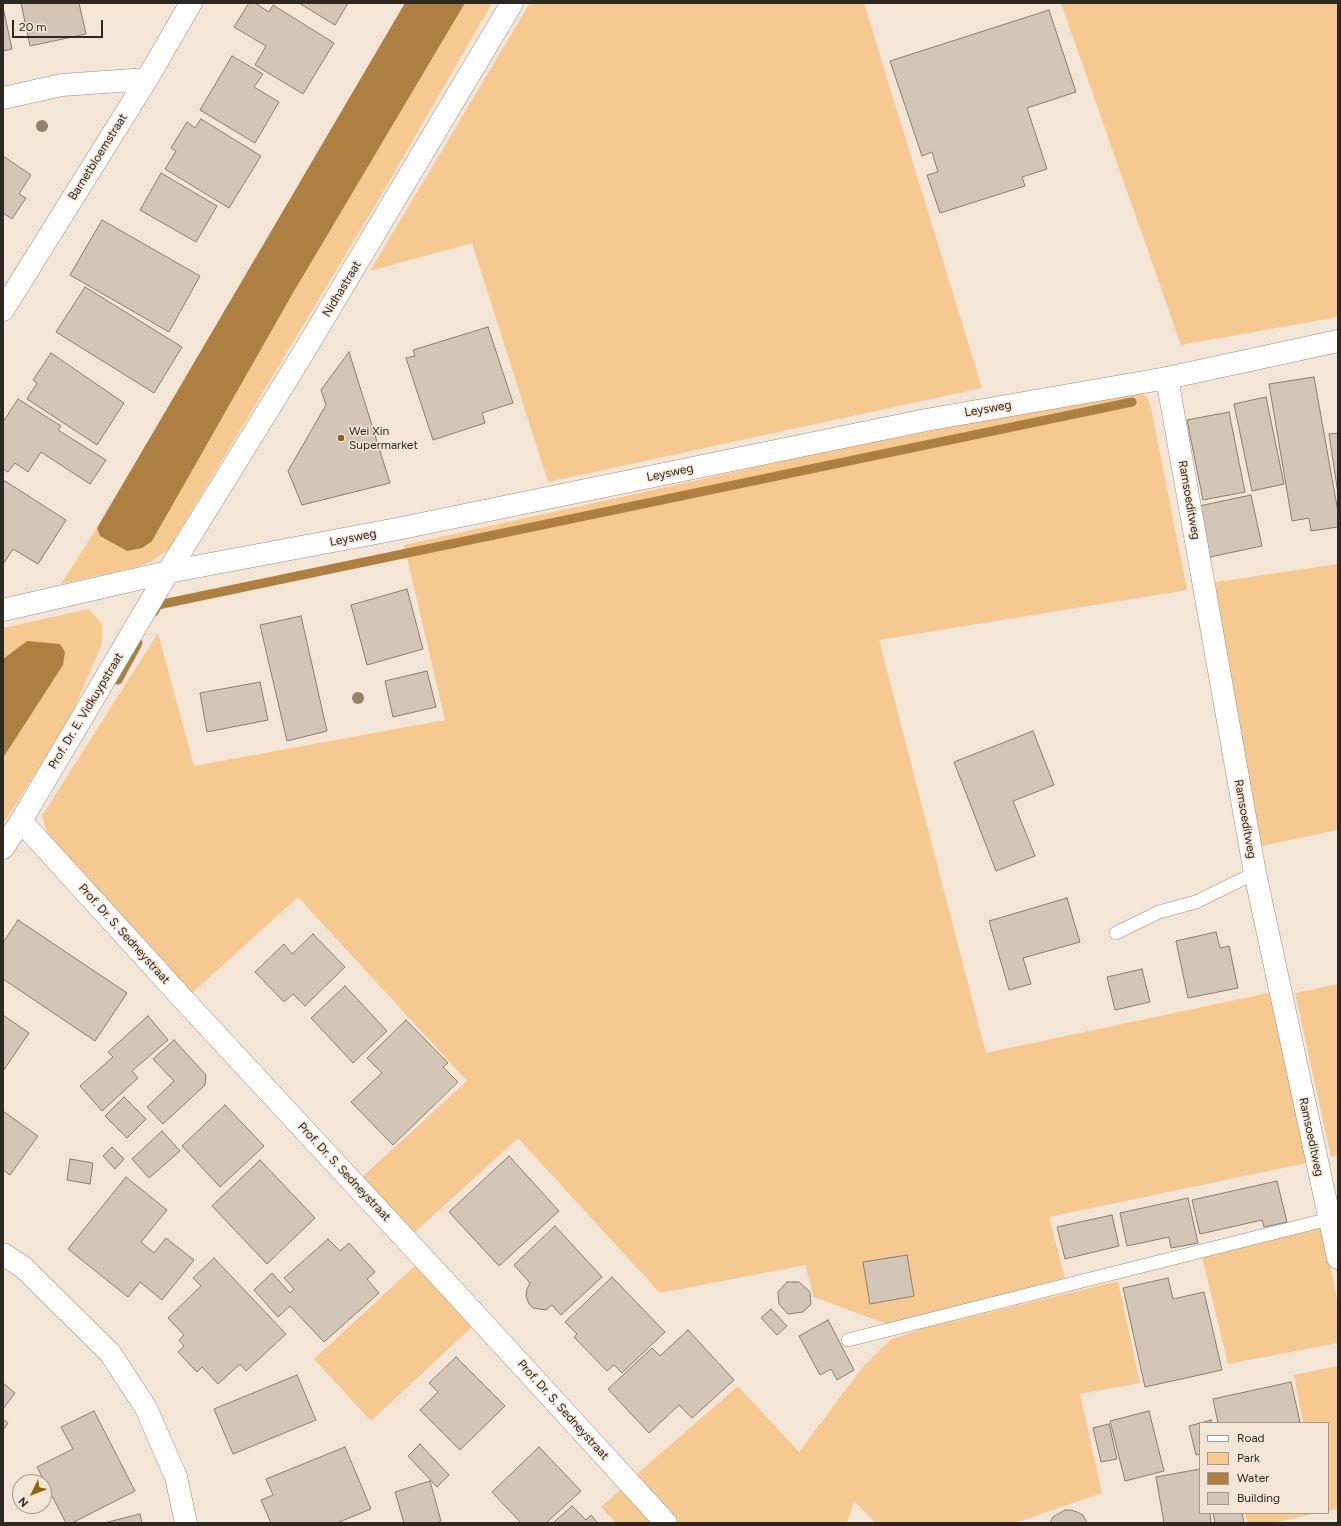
<!DOCTYPE html>
<style>
body{margin:0}
#map{position:relative;width:1341px;height:1526px;overflow:hidden;background:#f3e6d6;font-family:Figtree,sans-serif}
canvas{display:block}
.frame{position:absolute;inset:0;border:4px solid #2d2822;pointer-events:none}
.legend{position:absolute;left:1199px;top:1422px;width:130px;height:92px;box-sizing:border-box;background:#f3e6d6;border:1px solid #a49a8e;margin:0;padding:5px 7px;list-style:none;font-size:12px;color:#2d2822}
.legend li{display:flex;align-items:center;gap:8px;height:20px}
.legend b{width:20px;border:1px solid #a49a8e}
.north{position:absolute;left:12px;top:1474px;width:40px;height:40px;box-sizing:border-box;background:#f3e6d6;border:1px solid #a49a8e;border-radius:50%;rotate:227deg;font-size:11px;font-weight:700;line-height:16px;text-align:center;color:#2d2822}
.north::after{content:'';display:block;margin:auto;width:14px;height:18px;background:#91610e;clip-path:polygon(50% 0,100% 100%,50% 72%,0 100%)}
.scale{position:absolute;left:12px;top:20px;width:91px;height:18px;box-sizing:border-box;border:2px solid #2d2822;border-top:0;padding-left:5px;font-size:12px;line-height:14px;white-space:nowrap;color:#2d2822;-webkit-text-stroke:3px #f3e6d6;paint-order:stroke}
</style>
<div id="map">
<canvas width="1341" height="1526"></canvas>
<div class="frame"></div>
<ul class="legend">
<li><b style="height:5px;background:#fff"></b>Road</li>
<li><b style="height:11px;background:#f5c990"></b>Park</li>
<li><b style="height:11px;background:#ad8041"></b>Water</li>
<li><b style="height:11px;background:#d3c6b6"></b>Building</li>
</ul>
<div class="north">N</div>
<div class="scale">20 m</div>
</div>
<script>
const ctx = document.querySelector('canvas').getContext('2d');
ctx.lineJoin = 'round';
function fill(path, color) { ctx.fillStyle = color; ctx.fill(path, 'evenodd'); }
const poly = rows => new Path2D(rows.map(r => 'M' + r).join(''));
function trace(path, color, width, dash) { ctx.strokeStyle = color; ctx.lineWidth = width; ctx.lineCap = dash ? 'butt' : 'round'; ctx.setLineDash(dash || []); ctx.stroke(path); }
function label(font, color, halo, rows, align = 'center') {
  ctx.font = font + ' Figtree,sans-serif'; ctx.lineWidth = 3; ctx.setLineDash([]); ctx.textBaseline = 'middle'; ctx.strokeStyle = halo; ctx.fillStyle = color; for (const [text, x, y, turn = 0] of rows) {
    ctx.save(); ctx.translate(x, y); ctx.rotate((+turn || 0) * Math.PI / 180); ctx.textAlign = isNaN(turn) ? turn : align; if (halo) ctx.strokeText(text, 0, 0); ctx.fillText(text, 0, 0); ctx.restore();
  }
}
const green = poly([
 [465,3,492,3,379,199,168,550,150,562,137,567,61,584,97,528,100,536,152,541,293,293],
 [530,3,864,3,982,388,548,482,472,243,370,271],
 [1061,3,1338,3,1338,317,1181,345],
 [1126,392,1140,392,1147,397,1151,407,1187,590,879,640,986,1053,1273,992,1311,1162,1049,1217,1065,1278,889,1325,814,1297,805,1265,660,1293,518,1138,413,1234,361,1178,467,1081,298,897,191,994,48,836,42,816,158,633,194,766,445,720,404,545,802,457],
 [1338,564,1338,830,1261,846,1210,583],
 [89,609,102,624,102,644,68,722,3,824,3,758,63,665,27,641,3,659,3,628],
 [1338,984,1338,1155,1331,1157,1295,993],
 [1322,1226,1338,1304,1338,1343,1228,1364,1202,1257],
 [417,1264,474,1325,371,1421,314,1359],
 [1118,1281,1140,1383,1080,1394,1102,1493,1015,1523,875,1523,854,1501,847,1523,676,1523,636,1475,738,1386,799,1452,862,1368,890,1340,921,1329],
 [1338,1366,1338,1508,1328,1511,1328,1423,1303,1423,1294,1375],
 [622,1488,655,1523,616,1523,601,1507],
 [1245,1513,1318,1513,1273,1523,1252,1523,1247,1522]
]);
const water = poly([
 [405,3,465,3,293,293,152,541,142,548,127,551,100,536,97,528],
 [27,641,60,644,65,652,63,665,3,758,3,659]
]);
const stream = poly([
 [154,612,158,605,1132,402],
 [118,680,138,643]
]);
const building = poly([
 [21,3,79,3,86,34,30,46,21,3],
 [249,3,255,3,269,12,273,5,334,43,303,94,255,65,266,46,234,27,249,3],
 [299,3,348,3,335,25,299,3],
 [3,7,12,49,3,51,3,7],
 [1049,10,1076,92,1027,108,1047,169,1022,177,1025,186,940,213,927,175,938,172,932,152,922,156,890,61,1049,10],
 [232,56,263,74,254,87,279,102,255,143,200,110,232,56],
 [201,119,261,156,229,208,165,169,176,151,171,148,187,122,195,128,201,119],
 [3,156,31,175,19,194,26,198,12,219,3,213,3,156],
 [161,173,217,206,196,242,140,210,161,173],
 [102,220,200,276,169,332,70,275,102,220],
 [85,287,182,347,154,393,56,332,85,287],
 [488,327,513,403,482,413,485,423,433,440,406,358,415,356,413,350,488,327],
 [349,352,390,483,302,505,288,471,326,405,321,390,349,352],
 [51,353,124,403,97,445,27,399,37,383,33,380,51,353],
 [1314,377,1338,512,1338,527,1311,531,1309,518,1292,521,1269,384,1314,377],
 [1266,397,1284,484,1252,491,1234,404,1266,397],
 [18,399,61,426,58,430,106,460,90,484,41,452,28,472,15,463,8,472,3,469,3,422,18,399],
 [1229,412,1245,492,1203,500,1187,420,1229,412],
 [1338,433,1338,494,1329,434,1338,433],
 [5,481,66,520,38,564,13,549,4,563,3,562,3,484,5,481],
 [1251,495,1262,546,1210,557,1199,506,1251,495],
 [407,589,423,649,367,665,351,605,407,589],
 [301,616,327,731,287,741,260,625,301,616],
 [427,671,436,707,393,717,385,681,427,671],
 [260,682,268,720,207,732,200,693,260,682],
 [1033,731,1054,785,1013,801,1035,856,996,871,954,762,1033,731],
 [1067,898,1080,942,1023,958,1031,984,1009,990,989,921,1067,898],
 [18,920,127,993,95,1041,3,979,3,943,18,920],
 [1216,932,1220,948,1229,946,1238,988,1188,998,1176,941,1216,932],
 [313,934,345,967,305,1006,293,994,284,1002,255,972,284,944,292,954,313,934],
 [1142,969,1150,1002,1115,1010,1107,977,1142,969],
 [345,986,387,1031,353,1063,311,1018,345,986],
 [3,1015,29,1033,3,1071,3,1015],
 [148,1016,168,1040,132,1071,138,1078,102,1111,80,1086,113,1057,108,1052,148,1016],
 [406,1020,448,1063,443,1067,458,1082,393,1145,351,1102,382,1073,367,1058,406,1020],
 [174,1040,206,1075,205,1085,163,1124,147,1107,174,1081,153,1059,174,1040],
 [124,1097,146,1119,127,1138,105,1116,124,1097],
 [225,1105,264,1146,220,1187,182,1146,225,1105],
 [3,1111,38,1136,10,1175,3,1170,3,1111],
 [162,1131,180,1151,149,1178,132,1159,162,1131],
 [112,1147,124,1159,115,1169,103,1156,112,1147],
 [509,1156,559,1211,499,1266,449,1212,509,1156],
 [70,1159,93,1163,90,1184,67,1180,70,1159],
 [260,1160,315,1218,267,1264,212,1206,260,1160],
 [126,1177,167,1210,141,1242,154,1253,166,1238,194,1260,162,1300,140,1282,128,1297,68,1249,126,1177],
 [1277,1181,1287,1222,1264,1227,1262,1220,1200,1234,1192,1200,1277,1181],
 [1188,1198,1198,1243,1171,1248,1169,1237,1127,1246,1120,1213,1188,1198],
 [1112,1215,1119,1246,1065,1259,1057,1227,1112,1215],
 [555,1226,602,1277,561,1315,552,1305,546,1310,533,1308,529,1304,526,1296,527,1289,530,1283,514,1265,555,1226],
 [328,1239,340,1251,349,1243,375,1272,367,1279,379,1293,324,1342,290,1306,278,1317,254,1290,272,1273,290,1293,294,1289,284,1278,328,1239],
 [907,1255,914,1296,870,1304,863,1262,907,1255],
 [214,1258,286,1334,246,1371,240,1364,218,1384,202,1367,197,1372,178,1352,184,1346,179,1340,184,1335,168,1318,201,1286,193,1278,214,1258],
 [612,1277,665,1332,622,1373,614,1365,607,1371,574,1337,577,1334,565,1322,612,1277],
 [1168,1278,1173,1299,1204,1292,1222,1370,1145,1387,1123,1288,1168,1278],
 [787,1282,799,1282,810,1292,811,1304,803,1312,788,1314,779,1304,778,1292,787,1282],
 [771,1309,787,1326,777,1335,761,1318,771,1309],
 [828,1320,854,1370,837,1380,831,1369,820,1375,799,1336,828,1320],
 [688,1330,734,1380,692,1418,679,1405,649,1433,608,1389,652,1348,660,1356,688,1330],
 [456,1357,505,1406,460,1450,420,1410,438,1392,429,1383,456,1357],
 [297,1375,316,1420,233,1454,214,1409,297,1375],
 [1291,1382,1300,1422,1294,1423,1218,1423,1213,1399,1291,1382],
 [3,1383,15,1393,3,1409,3,1383],
 [94,1411,135,1491,72,1523,66,1523,37,1467,73,1449,61,1427,94,1411],
 [1149,1411,1164,1471,1125,1481,1110,1421,1149,1411],
 [3,1419,8,1423,3,1430,3,1419],
 [1211,1420,1212,1423,1200,1423,1200,1454,1196,1455,1189,1426,1211,1420],
 [1109,1424,1117,1459,1101,1462,1093,1428,1109,1424],
 [420,1444,449,1475,437,1487,408,1456,420,1444],
 [345,1447,371,1509,337,1523,271,1523,261,1500,273,1495,266,1479,345,1447],
 [539,1447,581,1491,546,1523,521,1523,492,1492,539,1447],
 [1200,1469,1200,1513,1210,1513,1211,1523,1164,1523,1156,1477,1200,1469],
 [430,1481,441,1521,436,1523,404,1523,395,1492,430,1481],
 [572,1506,586,1520,591,1515,598,1523,553,1523,572,1506],
 [1065,1510,1071,1510,1077,1512,1083,1515,1087,1523,1050,1523,1053,1517,1065,1510],
 [1213,1513,1242,1513,1244,1523,1215,1523,1213,1513],
 [140,1514,142,1523,104,1523,140,1514]
]);
const lane = poly([
 [1116,933,1159,912,1196,902,1255,873],
 [848,1340,1329,1219]
]);
const street = poly([
 [3,98,62,85,147,79],
 [3,310,147,79,191,3],
 [1167,378,1255,873,1338,1258],
 [21,821,183,999,462,1300,666,1523],
 [3,848,21,821,168,572,302,355,512,3],
 [3,1254,23,1267,110,1353,146,1408,176,1477,186,1523]
]);
const secondary = poly([
 [3,610,168,572,397,529,926,420,1167,378,1338,341]
]);
const trees = [
 [42,126],
 [358,698]
];
const markers = [
 [341,438,4,"#91610e"]
];
const streetNames = [
 ["Barnetbloemstraat",98,157,-58],
 ["Nidhastraat",342,289,-59],
 ["Leysweg",988,409,-10],
 ["Leysweg",670,473,-12],
 ["Ramsoeditweg",1189,500,80],
 ["Leysweg",353,538,-11],
 ["Prof. Dr. E. Vidkuypstraat",86,711,-59],
 ["Ramsoeditweg",1245,819,80],
 ["Prof. Dr. S. Sedneystraat",124,934,48],
 ["Ramsoeditweg",1311,1137,78],
 ["Prof. Dr. S. Sedneystraat",344,1172,47],
 ["Prof. Dr. S. Sedneystraat",563,1410,48]
];
const poiNames = [
 ["Wei Xin",349,431],
 ["Supermarket",349,445]
];
fill(green, '#f5c990');
fill(water, '#ad8041');
trace(stream, '#ad8041', 9);
fill(building, '#d3c6b6');
trace(building, '#8a7e70', 1);
trace(lane, '#9a8e7f', 14);
trace(street, '#9a8e7f', 23);
trace(secondary, '#9a8e7f', 23);
trace(lane, '#fff', 13);
trace(street, '#fff', 22);
trace(secondary, '#fff', 22);
ctx.fillStyle = '#94836c';
for (const [x, y] of trees) { ctx.beginPath(); ctx.arc(x, y, 6, 0, 2 * Math.PI); ctx.fill(); }
for (const [x, y, r, color] of markers) { const dot = new Path2D(); dot.arc(x, y, r, 0, 2 * Math.PI); ctx.fillStyle = color; ctx.fill(dot); trace(dot, '#f3e6d6', 1.5); }
label('12px', '#2d2822', '#f3e6d6', streetNames);
label('12px', '#2d2822', '#f3e6d6', poiNames, 'left');
</script>
